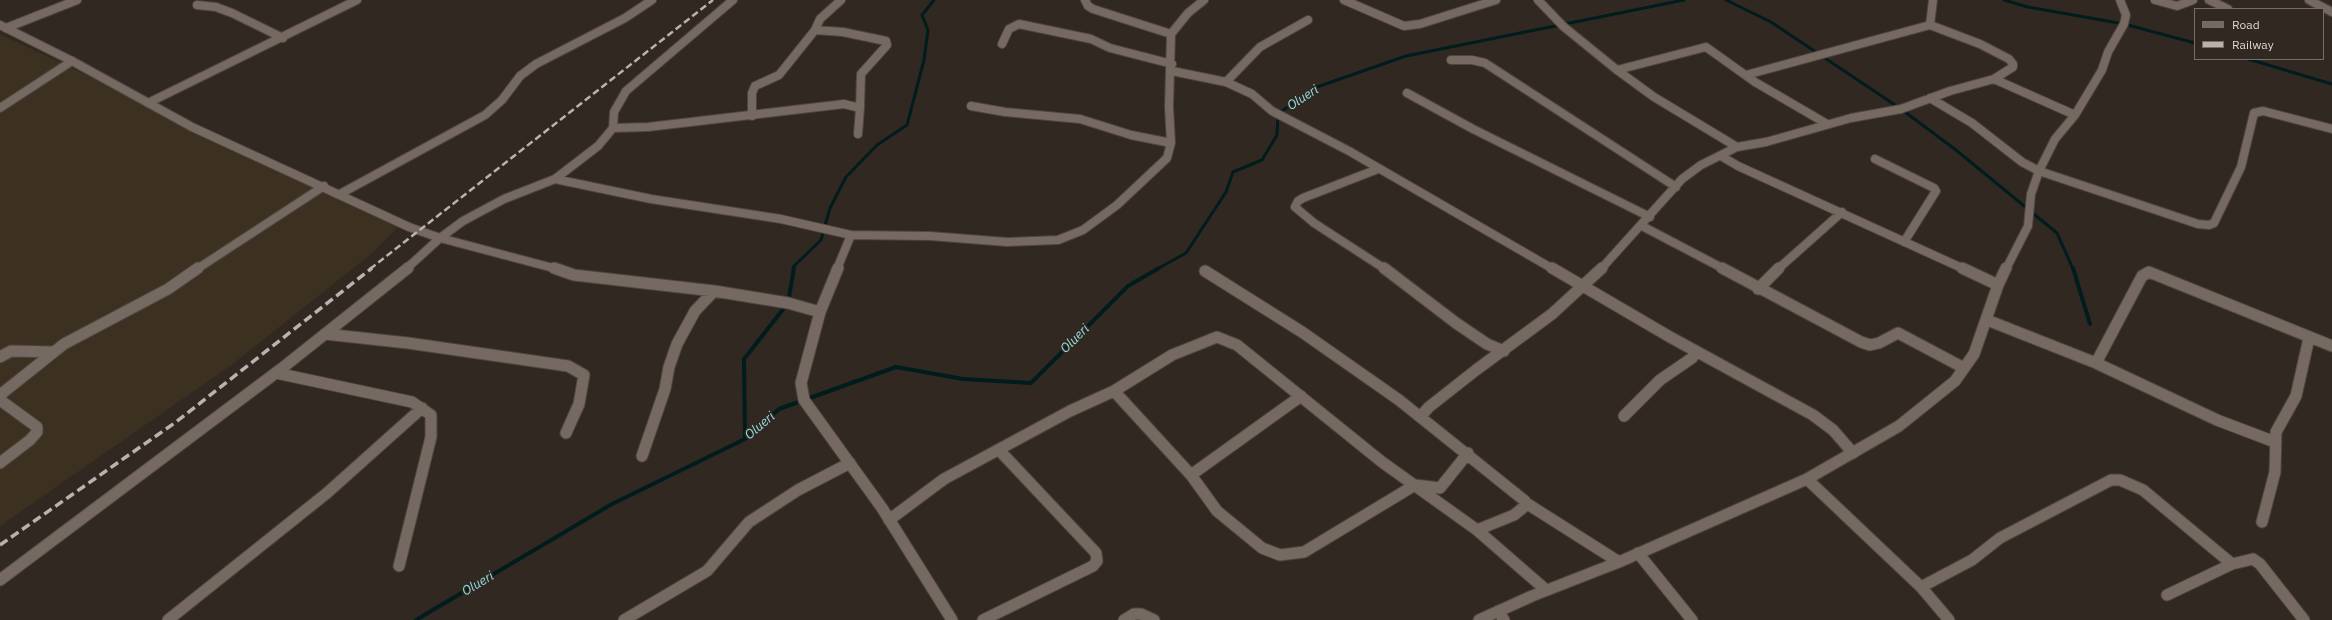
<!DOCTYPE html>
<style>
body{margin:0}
#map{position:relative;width:2332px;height:620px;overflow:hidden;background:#322822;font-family:"IBM Plex Sans",sans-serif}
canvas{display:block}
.legend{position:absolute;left:2194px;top:8px;width:130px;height:52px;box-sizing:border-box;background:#322822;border:1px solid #776e69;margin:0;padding:5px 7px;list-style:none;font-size:12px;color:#dfd8d4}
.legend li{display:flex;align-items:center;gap:8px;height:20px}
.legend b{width:20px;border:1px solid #776e69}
</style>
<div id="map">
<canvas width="2332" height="620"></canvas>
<ul class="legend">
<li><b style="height:5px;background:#756961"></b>Road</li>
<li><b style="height:5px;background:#b9b2ad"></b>Railway</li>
</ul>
</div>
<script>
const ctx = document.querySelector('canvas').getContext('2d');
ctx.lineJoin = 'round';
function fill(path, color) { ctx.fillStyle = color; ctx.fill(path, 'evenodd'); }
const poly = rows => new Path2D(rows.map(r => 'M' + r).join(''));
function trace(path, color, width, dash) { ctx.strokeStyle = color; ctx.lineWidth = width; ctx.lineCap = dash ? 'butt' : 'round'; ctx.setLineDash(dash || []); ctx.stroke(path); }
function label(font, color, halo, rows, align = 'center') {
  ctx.font = font + ' "IBM Plex Sans",sans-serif'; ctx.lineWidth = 3; ctx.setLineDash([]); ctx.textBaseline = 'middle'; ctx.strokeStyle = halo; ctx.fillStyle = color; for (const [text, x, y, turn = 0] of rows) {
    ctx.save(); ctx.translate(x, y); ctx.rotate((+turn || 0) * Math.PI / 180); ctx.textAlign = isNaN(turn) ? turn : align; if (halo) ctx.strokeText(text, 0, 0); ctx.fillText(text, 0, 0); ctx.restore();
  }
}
const education = poly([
 [0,34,400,225,370,255,230,366,0,526]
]);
const streamFar1 = poly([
 [1726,0,1771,22,1901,109,1956,150,2057,233,2073,269],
 [2004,0,2028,7,2124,24,2195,43],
 [2248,59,2332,84],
 [793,269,794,266,821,240,830,208,846,177,877,145,907,125,924,60,928,30,922,15,934,0],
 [1157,269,1186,253,1226,192,1233,172,1262,160,1277,135,1278,114,1314,88,1406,56,1684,0]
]);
const stream = poly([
 [2073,268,2090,324],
 [745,439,744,359,788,303,794,268],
 [416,620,612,504,745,439,779,409,896,367,963,379,1031,383,1128,286,1159,268]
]);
const streetFar1 = poly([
 [1085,0,1088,6,1093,9,1171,34],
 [1344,0,1404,26,1420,24,1496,0],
 [1538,0,1564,27,1617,70,1654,97,1737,147],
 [2155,0,2177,6,2193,0],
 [2209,0,2228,9],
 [2309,0,2332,12],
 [197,5,216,7,232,13,283,38],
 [1930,25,1933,0],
 [6,28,77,0],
 [815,30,843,32,886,41,887,45,861,74,860,108],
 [1002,44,1009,29,1019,24,1091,39,1110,48,1172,64],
 [1451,60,1472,60,1485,63,1676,187],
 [1617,70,1706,47,1755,82,1827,124],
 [1172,71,1226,82,1252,94,1272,111,1349,151,1553,269],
 [1994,79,2075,115],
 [1226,82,1260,47,1308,20],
 [1407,93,1473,129,1650,217],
 [1930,98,1972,123,2022,162,2039,171,2198,224,2209,225,2214,223,2241,167,2254,113,2263,111,2332,129],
 [148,103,357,0],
 [971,106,1005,112,1080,119,1131,135,1171,143],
 [0,108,72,61],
 [752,116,752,93,755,86,779,75,815,30,820,19,841,0],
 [613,128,648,127,844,104,860,108,858,134],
 [1721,156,1738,166,1964,269],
 [1875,159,1934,188,1936,191,1904,242],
 [1378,169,1303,198,1298,201,1295,207,1314,223,1385,269],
 [555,179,651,199,781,219,851,235,930,236,1007,242,1058,240,1083,230,1117,205,1167,158,1171,143,1169,107,1171,34,1188,13,1204,0],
 [340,194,485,115,502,100,520,76,536,64,625,18,652,0],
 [1642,226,1724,269],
 [440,238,463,221,504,199,555,179,598,146,613,128,614,112,626,91,733,0],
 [440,238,557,269],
 [197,269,324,186],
 [837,269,851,235],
 [1601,269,1682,179,1701,165,1737,147,1766,142,1851,118,1901,109,1950,91,1994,79,2013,67,2013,64,2009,59,1980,44,1930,25,1746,75],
 [1778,269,1842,212],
 [2006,269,2028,226,2031,194,2039,171,2055,139,2075,115,2102,70,2108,52,2124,24,2126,15,2120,0]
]);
const street = poly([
 [554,268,574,275,714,291,788,303,820,312],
 [838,268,820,312,801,383,804,400,882,508,952,620],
 [1384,268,1456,323,1487,344,1504,351],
 [1552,268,1670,337,1813,415,1833,430,1853,453],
 [1722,268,1861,342,1870,345,1879,343,1898,333,1964,368],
 [1962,268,1998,285],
 [1205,271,1302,332,1399,400,1525,501,1525,506,1514,515,1477,530,1546,590],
 [1758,289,1779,268],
 [1987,320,2096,363,2217,420,2275,442],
 [325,334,408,343,568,366,584,375,579,404,566,433],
 [0,357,11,351,54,352],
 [2096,363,2142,276,2149,272,2332,346],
 [276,373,412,402,431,415,431,437,399,566],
 [1114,391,1191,475,1217,511,1262,548,1280,555,1304,552,1415,485,1440,488,1468,453],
 [0,395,64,344,168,289,198,268],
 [0,400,37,427,37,432,30,440,0,463],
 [1624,416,1660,380,1692,358,1696,351],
 [1420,417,1429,407,1476,370,1552,314,1602,268],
 [642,456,665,389,669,367,677,344,695,311,714,291],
 [1191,475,1301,396],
 [1807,479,1921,587,1949,620],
 [1526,503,1619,562],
 [889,520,944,479,1070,411,1114,391,1172,355,1217,337,1237,345,1382,462,1477,530],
 [2262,522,2275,472,2276,432,2296,396,2309,338],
 [1638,553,1692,620],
 [1921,587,1972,560,2000,538,2111,480,2120,480,2143,490,2232,564],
 [2167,595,2232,564,2253,559,2260,564,2304,620],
 [1498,611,1504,620],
 [168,620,327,493,422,408],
 [624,620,707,571,749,522,798,490,850,463],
 [983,620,1093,566,1097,561,1096,553,999,450],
 [1124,620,1134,614,1141,614,1154,620],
 [1479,620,1532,596,1619,562,1807,479,1899,426,1955,381,1974,354,1998,285,2006,268]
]);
const secondaryFar1 = poly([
 [0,25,72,61,192,127,409,227,440,238,406,269]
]);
const secondary = poly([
 [0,580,281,369,408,268]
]);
const railFar1 = poly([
 [370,269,713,0]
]);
const rail = poly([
 [0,545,176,422,372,268]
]);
const waterNames = [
 ["Olueri",1303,98,-33],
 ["Olueri",1075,339,-45],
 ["Olueri",760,426,-40],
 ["Olueri",478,584,-31]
];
fill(education, '#3c3021');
trace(streamFar1, '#001c1d', 3);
trace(stream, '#001c1d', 4);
trace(streetFar1, '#4d453f', 10);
trace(street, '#4d453f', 13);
trace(secondaryFar1, '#4d453f', 10);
trace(secondary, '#4d453f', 13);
trace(streetFar1, '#756961', 8);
trace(street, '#756961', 11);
trace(secondaryFar1, '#756961', 8);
trace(secondary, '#756961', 11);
trace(railFar1, '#b9b2ad', 2.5, [7, 3.5]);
trace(rail, '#b9b2ad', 3.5, [9, 4.5]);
label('italic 13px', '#92dedf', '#322822', waterNames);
</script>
